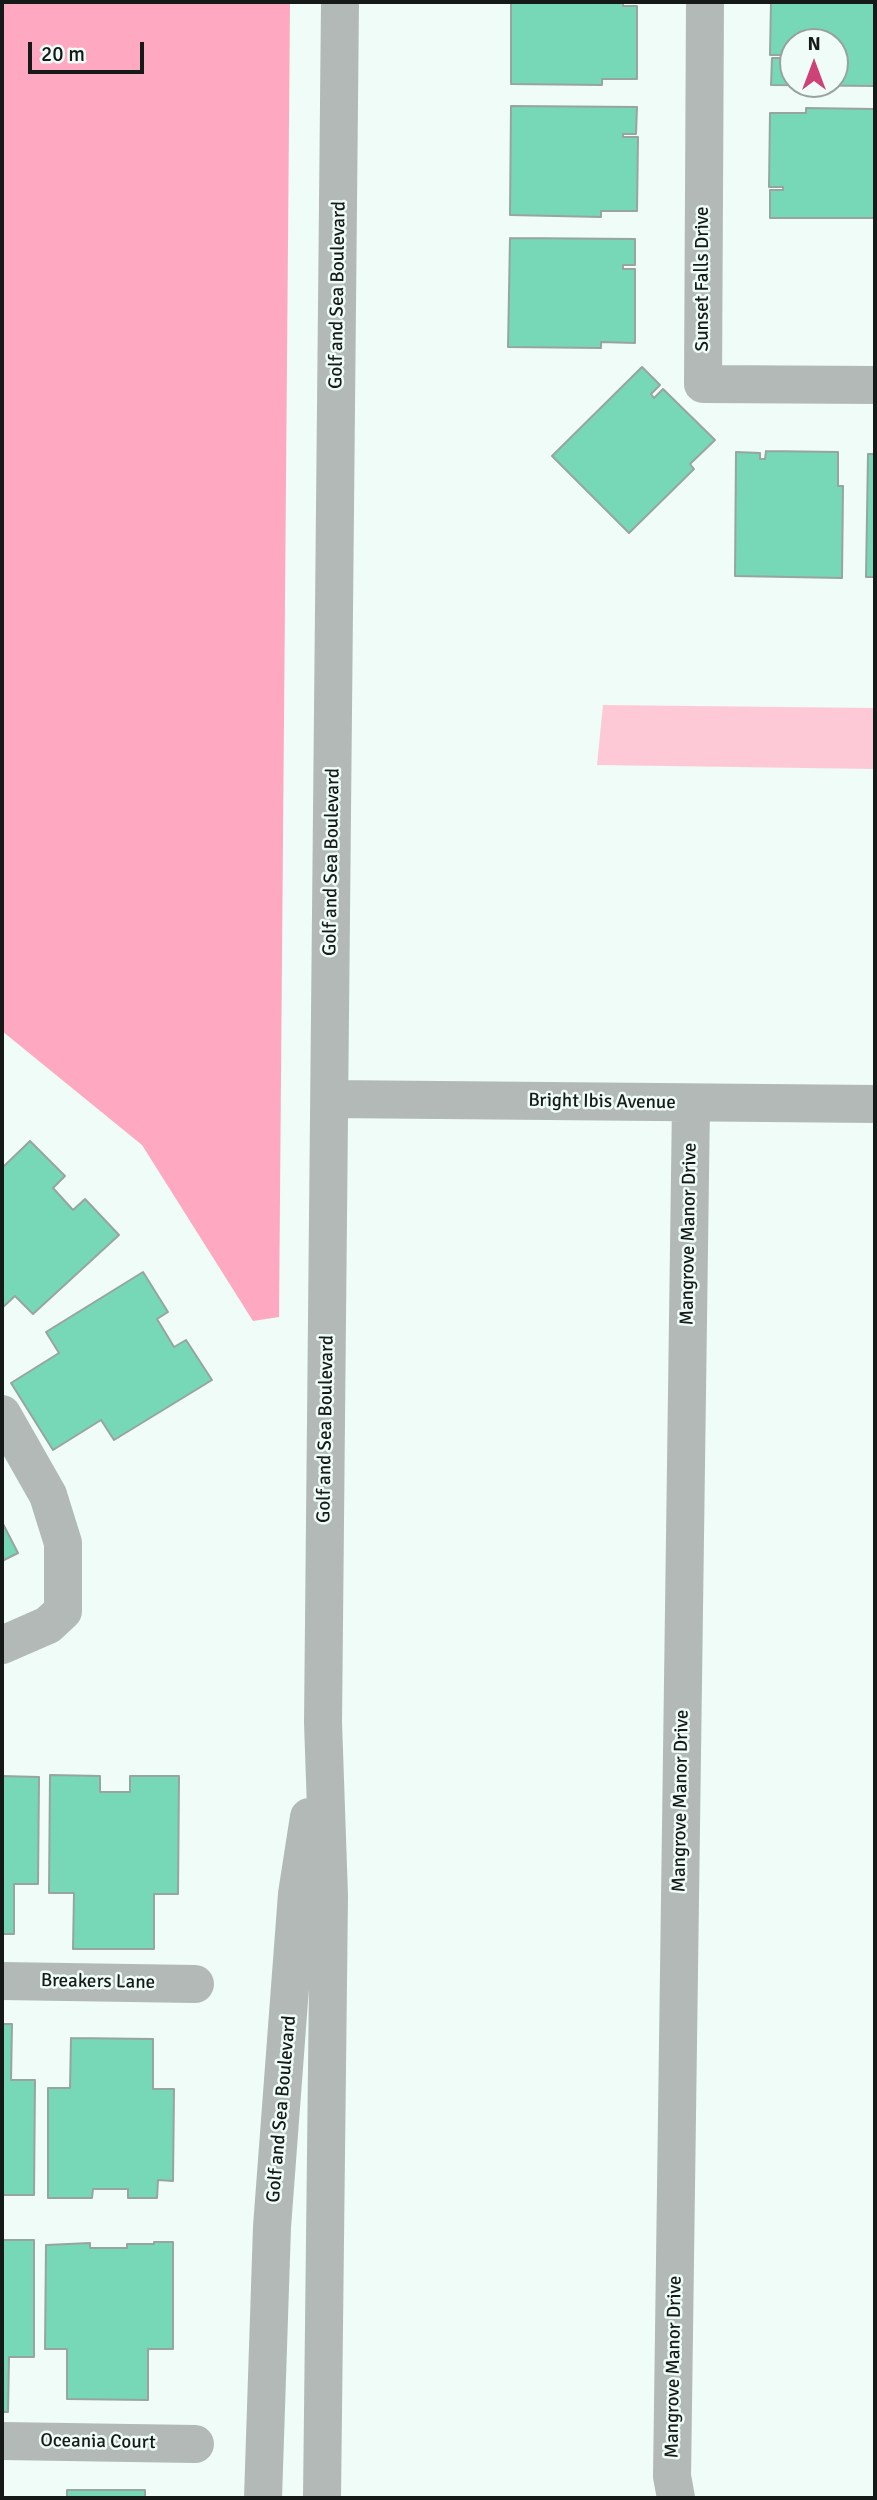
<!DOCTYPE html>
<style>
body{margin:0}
#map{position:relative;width:877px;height:2500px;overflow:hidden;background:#effcf7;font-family:Signika,sans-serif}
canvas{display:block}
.frame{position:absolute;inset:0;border:4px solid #151a18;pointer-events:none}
.north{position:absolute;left:779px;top:28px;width:70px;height:70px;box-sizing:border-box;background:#effcf7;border:2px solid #98a29e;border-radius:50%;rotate:0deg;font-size:19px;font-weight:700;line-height:28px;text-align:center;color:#151a18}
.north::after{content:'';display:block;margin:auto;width:24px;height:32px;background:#cd4277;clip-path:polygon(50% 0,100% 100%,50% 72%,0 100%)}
.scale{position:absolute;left:28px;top:42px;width:116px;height:32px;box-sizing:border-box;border:4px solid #151a18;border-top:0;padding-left:9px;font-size:21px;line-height:24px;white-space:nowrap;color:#151a18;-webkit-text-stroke:5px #effcf7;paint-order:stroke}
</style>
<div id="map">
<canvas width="877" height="2500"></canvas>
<div class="frame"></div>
<div class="north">N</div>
<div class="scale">20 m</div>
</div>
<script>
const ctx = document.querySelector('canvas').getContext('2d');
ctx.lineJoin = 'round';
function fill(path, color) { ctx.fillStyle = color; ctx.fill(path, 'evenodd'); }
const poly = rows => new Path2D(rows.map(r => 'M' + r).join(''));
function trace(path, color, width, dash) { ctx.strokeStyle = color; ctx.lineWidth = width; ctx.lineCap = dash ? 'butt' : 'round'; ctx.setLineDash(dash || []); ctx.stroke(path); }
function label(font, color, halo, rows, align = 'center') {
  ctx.font = font + ' Signika,sans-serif'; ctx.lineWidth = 5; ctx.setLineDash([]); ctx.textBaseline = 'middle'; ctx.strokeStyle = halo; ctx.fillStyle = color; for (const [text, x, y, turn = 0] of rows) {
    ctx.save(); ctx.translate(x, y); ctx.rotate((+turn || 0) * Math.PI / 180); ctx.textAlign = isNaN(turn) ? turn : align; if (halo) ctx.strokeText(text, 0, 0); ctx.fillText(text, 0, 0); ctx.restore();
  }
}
const green = poly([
 [2,2,290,2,279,1317,253,1321,142,1145,2,1031]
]);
const water = poly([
 [603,705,875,708,875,769,597,765]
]);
const building = poly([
 [511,2,623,2,623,6,637,6,637,79,602,79,602,85,511,84,511,2],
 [771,2,875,2,875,86,771,85,772,58,784,58,785,55,770,55,771,2],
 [793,42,835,42,835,84,793,84,793,42],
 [511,106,637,107,636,134,623,134,623,137,638,137,637,211,601,211,601,217,510,215,511,106],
 [806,108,875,109,875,218,770,218,770,190,783,190,783,187,769,187,770,113,806,113,806,108],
 [510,238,635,239,635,265,623,265,623,269,635,269,635,343,601,342,601,348,508,347,510,238],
 [642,367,660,385,651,394,654,398,663,389,715,440,690,464,694,469,629,533,552,456,642,367],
 [766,451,838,452,838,486,843,486,842,578,735,576,736,452,760,453,760,459,765,459,766,451],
 [868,454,875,454,875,577,866,577,868,454],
 [30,1141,65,1176,53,1188,73,1210,85,1199,119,1235,33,1314,15,1296,2,1308,2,1168,30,1141],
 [143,1272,168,1312,157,1319,174,1347,186,1340,212,1380,114,1440,101,1420,53,1450,11,1383,59,1353,46,1332,143,1272],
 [2,1522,18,1553,2,1561,2,1522],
 [50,1775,100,1776,100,1792,130,1792,130,1776,179,1776,178,1894,154,1894,154,1949,73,1949,74,1893,49,1893,50,1775],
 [2,1776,39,1777,38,1884,14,1884,14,1934,2,1934,2,1776],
 [2,2024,12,2024,11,2080,35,2080,34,2195,2,2195,2,2024],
 [71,2038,153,2039,153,2089,174,2089,173,2181,158,2180,157,2198,128,2198,128,2189,93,2189,92,2198,48,2198,48,2088,70,2088,71,2038],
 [2,2240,34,2240,34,2357,9,2357,8,2412,2,2412,2,2240],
 [154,2242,173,2242,173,2349,148,2349,148,2400,67,2399,67,2349,45,2349,46,2245,90,2243,90,2248,127,2248,127,2244,154,2244,154,2242],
 [67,2490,145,2490,145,2498,67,2498,67,2490]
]);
const minor = poly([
 [705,2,703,384,875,385],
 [330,1099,875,1104],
 [2,1414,48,1495,63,1543,63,1611,48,1625,2,1645],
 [2,1981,195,1984],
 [2,2441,195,2444],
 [263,2498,272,2227,297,1894,309,1817],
 [322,2498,329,1896,323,1722,340,2],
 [676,2498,672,2476,691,1103]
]);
const streetNames = [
 ["Sunset Falls Drive",703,279,-90],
 ["Golf and Sea Boulevard",338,295,-89],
 ["Golf and Sea Boulevard",332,862,-89],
 ["Bright Ibis Avenue",602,1102,1],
 ["Mangrove Manor Drive",689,1234,-89],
 ["Golf and Sea Boulevard",326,1429,-89],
 ["Mangrove Manor Drive",681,1801,-89],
 ["Breakers Lane",98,1982,1],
 ["Golf and Sea Boulevard",282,2109,-85],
 ["Mangrove Manor Drive",674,2367,-89],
 ["Oceania Court",98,2442,1]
];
fill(green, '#fea9c1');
fill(water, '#fec9d7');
fill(building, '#77d8b8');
trace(building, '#98a49f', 2);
trace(minor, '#b3b9b6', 38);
label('19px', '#151a18', '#effcf7', streetNames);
</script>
